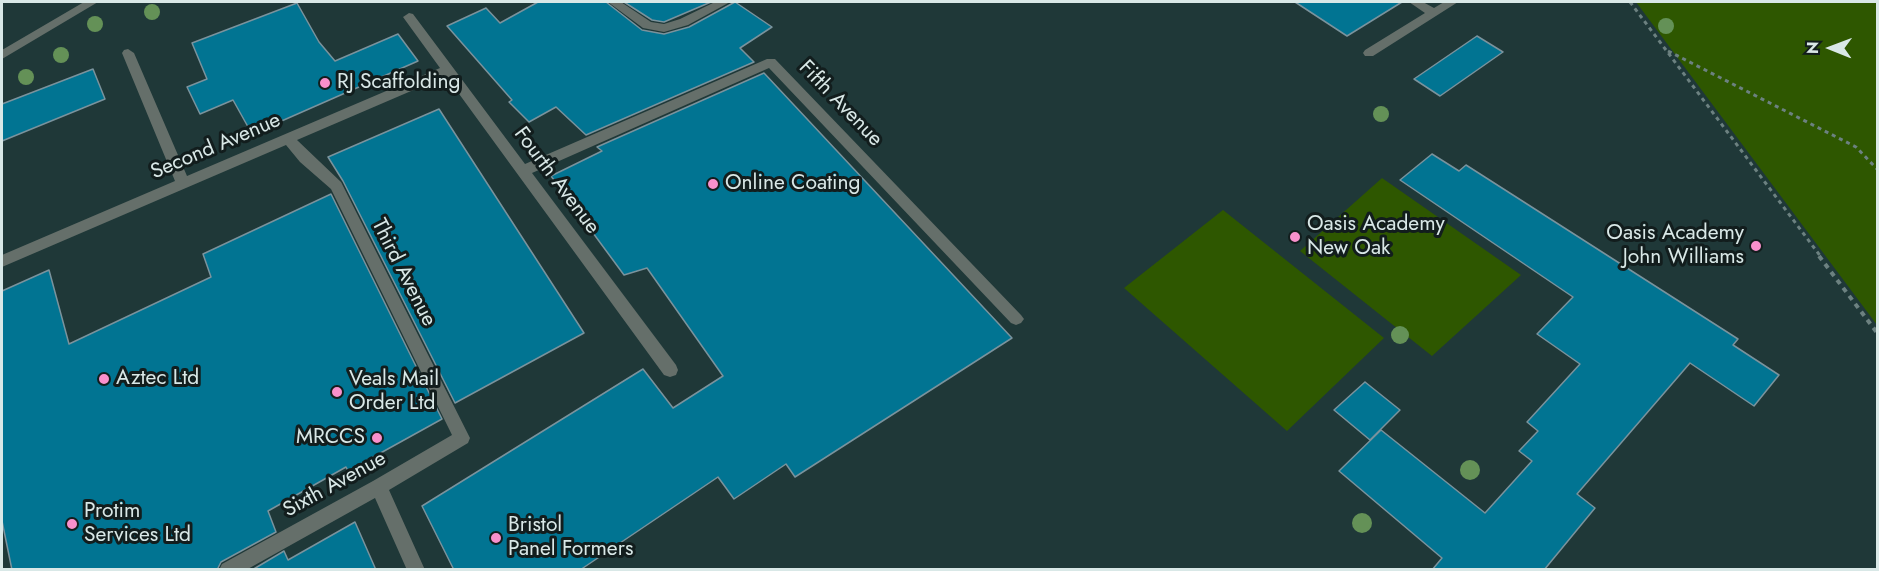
<!DOCTYPE html>
<style>
body{margin:0}
#map{position:relative;width:1879px;height:571px;overflow:hidden;background:#1f3838;font-family:Jost,sans-serif}
canvas{display:block}
.frame{position:absolute;inset:0;border:3px solid #d9e8e7;pointer-events:none}
.north{position:absolute;left:1801px;top:18px;width:60px;height:60px;-webkit-text-stroke:4px #121d1d;paint-order:stroke;rotate:271deg;font-size:16px;font-weight:700;line-height:24px;text-align:center;color:#d9e8e7}
.north::after{content:'';display:block;margin:auto;width:21px;height:27px;background:#d9e8e7;clip-path:polygon(50% 0,100% 100%,50% 72%,0 100%)}
</style>
<div id="map">
<canvas width="1879" height="571"></canvas>
<div class="frame"></div>
<div class="north">N</div>
</div>
<script>
const ctx = document.querySelector('canvas').getContext('2d');
ctx.lineJoin = 'round';
function fill(path, color) { ctx.fillStyle = color; ctx.fill(path, 'evenodd'); }
const poly = rows => new Path2D(rows.map(r => 'M' + r).join(''));
function trace(path, color, width, dash) { ctx.strokeStyle = color; ctx.lineWidth = width; ctx.lineCap = dash ? 'butt' : 'round'; ctx.setLineDash(dash || []); ctx.stroke(path); }
function label(font, color, halo, rows, align = 'center') {
  ctx.font = font + ' Jost,sans-serif'; ctx.lineWidth = 6; ctx.setLineDash([]); ctx.textBaseline = 'middle'; ctx.strokeStyle = halo; ctx.fillStyle = color; for (const [text, x, y, turn = 0] of rows) {
    ctx.save(); ctx.translate(x, y); ctx.rotate((+turn || 0) * Math.PI / 180); ctx.textAlign = isNaN(turn) ? turn : align; if (halo) ctx.strokeText(text, 0, 0); ctx.fillText(text, 0, 0); ctx.restore();
  }
}
const green = poly([
 [1636,2,1877,2,1877,325,1674,53],
 [1382,178,1521,275,1432,356,1300,251],
 [1223,210,1384,338,1287,431,1124,288]
]);
const building = poly([
 [538,2,606,2,642,30,664,34,689,27,735,2,772,27,740,48,754,62,586,135,556,107,529,122,509,102,512,100,447,26,486,8,500,23,538,2],
 [624,2,711,2,664,22,652,20,624,2],
 [1295,2,1402,2,1347,36,1295,2],
 [297,3,319,42,335,61,398,34,418,61,252,134,233,100,200,114,187,87,207,79,192,43,297,3],
 [1477,36,1503,52,1440,96,1414,79,1477,36],
 [93,69,105,99,2,141,2,104,93,69],
 [764,73,1012,338,795,477,786,464,734,499,718,477,580,570,454,570,422,506,643,369,673,408,723,376,647,268,624,275,551,176,602,151,597,147,764,73],
 [439,109,584,333,455,403,343,181,328,157,439,109],
 [1432,154,1459,171,1466,165,1738,339,1733,345,1779,375,1754,406,1690,363,1577,494,1595,508,1544,570,1432,570,1442,558,1339,471,1381,430,1485,513,1532,461,1519,451,1538,431,1527,422,1580,364,1537,334,1573,297,1400,180,1432,154],
 [331,194,442,419,348,471,346,467,268,511,276,532,221,562,217,570,12,570,2,521,2,291,49,270,69,344,211,277,203,254,331,194],
 [1365,382,1400,410,1370,440,1334,410,1365,382],
 [355,522,376,570,252,570,284,551,288,560,355,522]
]);
const pathFar1 = poly([
 [1630,2,1821,257],
 [1668,51,1856,147,1878,170]
]);
const path = poly([
 [1819,256,1878,334]
]);
const minor = poly([
 [84,2,98,2,2,59,2,50,84,2],
 [608,2,621,2,651,22,664,24,680,19,715,2,730,2,688,25,664,32,643,28,608,2],
 [1409,2,1423,2,1434,8,1444,2,1458,2,1373,56,1365,56,1363,53,1365,50,1425,13,1409,2],
 [409,13,413,14,525,164,767,59,775,59,1021,315,1024,319,1021,323,1016,325,1011,323,769,68,532,173,676,365,678,370,676,375,670,377,664,375,446,76,297,140,341,182,470,438,468,443,389,490,425,570,407,570,375,498,246,570,219,570,222,564,373,481,452,435,331,189,300,162,286,145,2,267,2,255,175,181,122,53,124,50,128,49,134,53,187,176,440,68,403,17,409,13]
]);
const trees = [
 [152,12,8],
 [95,24,8],
 [1666,26,8],
 [61,55,8],
 [26,77,8],
 [1381,114,8],
 [1400,335,9],
 [1470,470,10],
 [1362,523,10]
];
const markers = [
 [325,83,6,"#f890cc"],
 [713,184,6,"#f890cc"],
 [1295,237,6,"#f890cc"],
 [1756,246,6,"#f890cc"],
 [104,379,6,"#f890cc"],
 [337,392,6,"#f890cc"],
 [377,438,6,"#f890cc"],
 [72,524,6,"#f890cc"],
 [496,538,6,"#f890cc"]
];
const poiNames = [
 ["RJ Scaffolding",337,83],
 ["Online Coating",725,184],
 ["Oasis Academy",1307,225],
 ["New Oak",1307,249],
 ["Oasis Academy",1744,234,"right"],
 ["John Williams",1744,258,"right"],
 ["Aztec Ltd",116,379],
 ["Veals Mail",349,380],
 ["Order Ltd",349,404],
 ["MRCCS",365,438,"right"],
 ["Protim",84,512],
 ["Services Ltd",84,536],
 ["Bristol",508,526],
 ["Panel Formers",508,550]
];
const streetNames = [
 ["Fifth Avenue",840,104,46],
 ["Second Avenue",216,147,-23],
 ["Fourth Avenue",556,181,53],
 ["Third Avenue",403,273,63],
 ["Sixth Avenue",335,485,-29]
];
fill(green, '#2e5700');
fill(building, '#017492');
trace(building, '#7a939d', 1.5);
trace(pathFar1, '#6c8180', 3, [4, 4]);
trace(path, '#6c8180', 4, [5, 5]);
fill(minor, '#656f6a');
ctx.fillStyle = '#649157';
for (const [x, y, r] of trees) { ctx.beginPath(); ctx.arc(x, y, r, 0, 2 * Math.PI); ctx.fill(); }
for (const [x, y, r, color] of markers) { const dot = new Path2D(); dot.arc(x, y, r, 0, 2 * Math.PI); ctx.fillStyle = color; ctx.fill(dot); trace(dot, '#121d1d', 2); }
label('21px', '#d9e8e7', '#121d1d', poiNames, 'left');
label('21px', '#d9e8e7', '#121d1d', streetNames);
</script>
